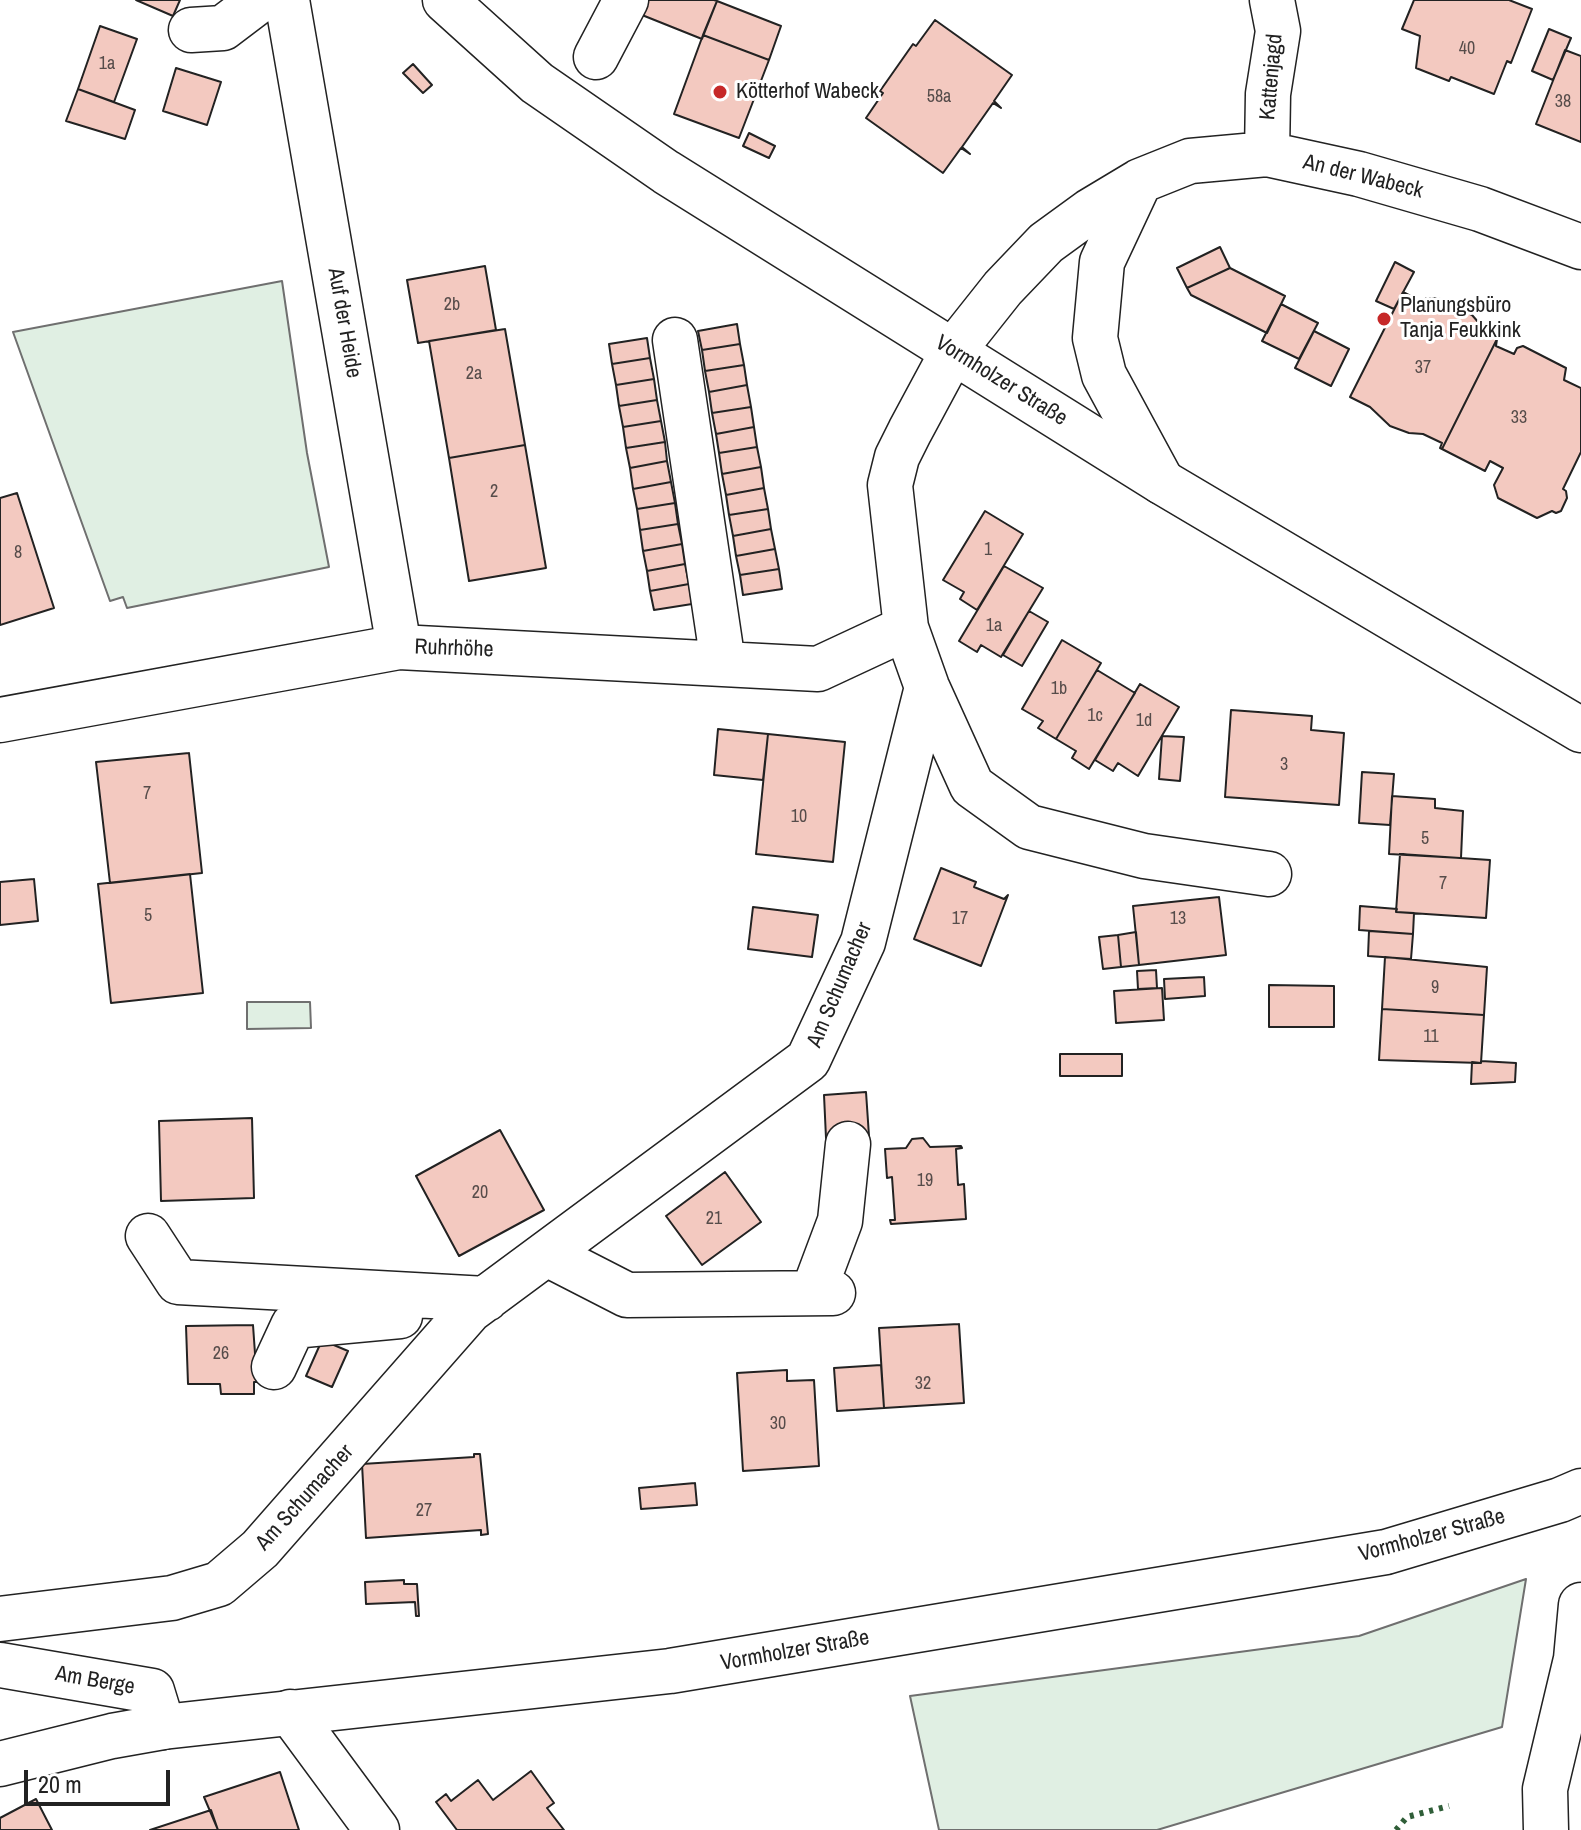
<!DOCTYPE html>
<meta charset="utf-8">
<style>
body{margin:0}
#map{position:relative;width:1581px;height:1830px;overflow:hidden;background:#fff;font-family:"Archivo Narrow",sans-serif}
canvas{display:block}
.scale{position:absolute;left:24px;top:1770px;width:146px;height:36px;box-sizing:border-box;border:4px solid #222;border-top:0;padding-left:10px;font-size:24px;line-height:28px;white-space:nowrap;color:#222;-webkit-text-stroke:6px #fff;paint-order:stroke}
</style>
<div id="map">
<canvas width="1581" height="1830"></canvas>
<div class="scale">20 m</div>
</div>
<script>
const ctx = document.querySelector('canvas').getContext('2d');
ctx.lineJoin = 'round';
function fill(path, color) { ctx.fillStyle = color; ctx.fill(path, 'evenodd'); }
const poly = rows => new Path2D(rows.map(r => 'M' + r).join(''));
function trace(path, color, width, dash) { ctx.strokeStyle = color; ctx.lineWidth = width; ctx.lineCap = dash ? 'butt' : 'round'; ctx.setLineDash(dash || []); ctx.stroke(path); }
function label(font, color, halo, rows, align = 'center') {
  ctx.font = font + ' "Archivo Narrow",sans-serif'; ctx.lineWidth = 6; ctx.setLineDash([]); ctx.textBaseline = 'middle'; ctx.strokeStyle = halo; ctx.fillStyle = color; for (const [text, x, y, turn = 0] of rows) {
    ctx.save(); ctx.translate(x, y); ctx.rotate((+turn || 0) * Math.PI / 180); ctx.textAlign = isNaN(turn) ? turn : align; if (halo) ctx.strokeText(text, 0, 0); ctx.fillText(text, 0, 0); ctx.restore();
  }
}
const green = poly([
 [282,281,307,453,329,567,127,608,123,597,110,601,13,332,282,281],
 [247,1002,310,1002,311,1028,247,1029,247,1002],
 [1526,1579,1502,1727,1157,1830,939,1830,910,1696,1359,1636,1526,1579]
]);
const building = poly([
 [136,0,180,0,173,16,136,0],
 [647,0,714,0,717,1,702,39,642,15,647,0],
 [1414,0,1509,0,1532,9,1511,63,1507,61,1494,94,1451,77,1449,81,1416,68,1420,36,1402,29,1414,0],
 [717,1,781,26,769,60,703,35,717,1],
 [935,20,1012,75,994,101,1001,108,993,103,962,147,970,154,961,148,943,173,866,118,883,93,880,91,913,44,916,46,935,20],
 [100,26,137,39,114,102,78,89,100,26],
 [1549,29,1571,38,1553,80,1532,71,1549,29],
 [703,35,769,60,739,138,674,114,703,35],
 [1565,50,1581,56,1581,142,1536,124,1565,50],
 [413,64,432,85,423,93,403,73,413,64],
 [176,68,221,82,207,125,163,111,176,68],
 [78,89,135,110,125,139,66,121,78,89],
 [749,133,775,146,769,158,743,146,749,133],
 [1220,247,1230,268,1187,288,1177,268,1220,247],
 [1395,262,1414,272,1394,309,1376,301,1395,262],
 [485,266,496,330,418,343,407,280,485,266],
 [1230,268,1285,296,1267,333,1191,295,1187,288,1230,268],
 [1403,292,1424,303,1426,298,1438,298,1472,315,1479,323,1477,328,1497,339,1442,449,1440,448,1442,443,1423,434,1409,433,1390,426,1370,407,1350,397,1403,292],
 [1281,304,1318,323,1299,359,1262,341,1281,304],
 [737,324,740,344,702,350,698,331,737,324],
 [505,329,525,445,449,458,429,341,505,329],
 [1314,331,1349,349,1331,386,1295,368,1314,331],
 [647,338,650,358,612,364,609,344,647,338],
 [1497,339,1496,346,1514,354,1517,348,1523,346,1566,368,1564,380,1581,388,1581,452,1563,489,1566,491,1567,498,1561,511,1556,513,1552,511,1537,518,1498,498,1494,485,1503,468,1490,461,1485,471,1442,449,1497,339],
 [740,344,744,365,705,371,702,350,740,344],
 [650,358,654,379,616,385,612,364,650,358],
 [744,365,747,385,709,392,705,371,744,365],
 [654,379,657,400,619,406,616,385,654,379],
 [747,385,751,407,712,413,709,392,747,385],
 [657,400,661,421,623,427,619,406,657,400],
 [751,407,754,427,716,434,712,413,751,407],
 [661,421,665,442,626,448,623,427,661,421],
 [754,427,757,447,719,453,716,434,754,427],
 [665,442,667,461,630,468,626,448,665,442],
 [525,445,546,568,469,581,449,458,525,445],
 [757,447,761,467,722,474,719,453,757,447],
 [667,461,671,482,633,489,630,468,667,461],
 [761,467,764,488,726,495,722,474,761,467],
 [671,482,675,503,637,509,633,489,671,482],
 [764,488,768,509,729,515,726,495,764,488],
 [17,493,54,608,0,625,0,498,17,493],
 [675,503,678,524,640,530,637,509,675,503],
 [768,509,771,529,733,536,729,515,768,509],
 [985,511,1023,534,977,610,960,599,964,592,943,580,985,511],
 [678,524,682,544,643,551,640,530,678,524],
 [771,529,775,549,736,556,733,536,771,529],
 [682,544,685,564,647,571,643,551,682,544],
 [775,549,779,569,740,575,736,556,775,549],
 [685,564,689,584,650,591,647,571,685,564],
 [1004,566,1043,588,1001,657,981,645,977,652,959,641,1004,566],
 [779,569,782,589,743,595,740,575,779,569],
 [689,584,692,604,654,610,650,591,689,584],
 [1029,611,1048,622,1022,666,1003,655,1029,611],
 [1062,640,1101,663,1056,739,1038,728,1043,721,1022,709,1062,640],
 [1097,670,1135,693,1089,769,1072,758,1076,751,1056,739,1097,670],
 [1140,684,1179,707,1138,776,1118,763,1113,771,1095,760,1140,684],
 [1231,710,1312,716,1311,730,1344,733,1339,805,1225,797,1231,710],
 [718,729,768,734,763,780,714,775,718,729],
 [768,734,845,742,833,862,756,854,768,734],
 [1162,736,1184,737,1180,781,1159,779,1162,736],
 [189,753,202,873,110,883,96,762,189,753],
 [1362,772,1394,774,1390,825,1359,823,1362,772],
 [1392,796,1435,799,1435,808,1463,811,1461,858,1389,854,1392,796],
 [1400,854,1490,860,1486,918,1396,912,1400,854],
 [941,868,976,882,974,887,1004,899,1008,895,981,966,914,939,941,868],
 [190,874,203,993,111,1003,98,884,190,874],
 [34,879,38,921,0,925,0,882,34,879],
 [1219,897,1226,955,1139,965,1133,906,1219,897],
 [1360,906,1397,909,1396,912,1414,913,1413,934,1359,930,1360,906],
 [753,907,818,915,812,957,748,949,753,907],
 [1369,931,1413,934,1411,959,1368,956,1369,931],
 [1136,932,1139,965,1121,967,1118,935,1136,932],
 [1118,935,1121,967,1103,969,1099,937,1118,935],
 [1385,957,1487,967,1484,1015,1382,1009,1385,957],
 [1156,970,1157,988,1138,989,1137,971,1156,970],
 [1204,977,1205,996,1165,999,1164,979,1204,977],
 [1269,985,1334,986,1334,1027,1269,1027,1269,985],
 [1162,988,1164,1020,1116,1023,1114,991,1162,988],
 [1382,1009,1484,1015,1481,1063,1379,1060,1382,1009],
 [1060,1054,1122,1054,1122,1076,1060,1076,1060,1054],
 [1481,1061,1516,1063,1515,1082,1471,1084,1472,1062,1481,1063,1481,1061],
 [866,1092,869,1136,826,1138,824,1095,866,1092],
 [252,1118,254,1198,161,1201,159,1121,252,1118],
 [500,1130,544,1210,459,1256,416,1176,500,1130],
 [923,1138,930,1147,961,1146,962,1148,956,1149,958,1185,964,1184,966,1219,891,1224,890,1220,895,1220,892,1177,887,1178,885,1149,906,1148,912,1139,923,1138],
 [725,1172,761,1222,702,1265,666,1216,725,1172],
 [959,1324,964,1403,884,1408,879,1328,959,1324],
 [253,1325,257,1382,254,1382,254,1394,221,1394,220,1384,188,1384,186,1326,253,1325],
 [322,1340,348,1351,332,1387,306,1376,322,1340],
 [881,1365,884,1408,837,1411,834,1368,881,1365],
 [787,1370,787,1381,814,1380,819,1466,743,1471,737,1373,787,1370],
 [474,1454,480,1454,488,1534,481,1535,481,1530,366,1538,362,1464,474,1457,474,1454],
 [695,1483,697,1505,641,1509,639,1488,695,1483],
 [404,1580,404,1584,417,1584,419,1616,416,1616,415,1602,366,1604,365,1582,404,1580],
 [531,1771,554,1803,547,1808,564,1830,457,1830,436,1802,446,1794,451,1801,478,1780,493,1800,531,1771],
 [280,1772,299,1830,218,1830,204,1797,280,1772],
 [36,1799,52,1830,0,1830,0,1818,36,1799],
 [211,1810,218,1830,150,1830,208,1811,211,1810]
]);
const minor = poly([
 [287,0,399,647],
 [191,30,223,28,260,0],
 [596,57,626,0],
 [1267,154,1268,94,1278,31,1272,0],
 [1140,181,1102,262,1095,338,1104,375,1162,482],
 [675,340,723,663],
 [0,720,399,647,818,669,906,628],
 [1269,874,1144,856,1029,827,972,786,927,687,906,628,890,485,897,457,910,431,953,351,1003,288,1046,243,1090,211,1140,181,1190,161,1267,154,1359,174,1480,209,1581,247],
 [148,1236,178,1282,486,1299],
 [547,1254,627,1295,833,1293],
 [813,1293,840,1221,848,1144],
 [274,1367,293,1326,400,1316],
 [0,1619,172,1598,219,1584,260,1549,470,1310,808,1060,863,942,927,687],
 [0,1665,152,1691,163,1727],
 [290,1712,377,1830],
 [1546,1830,1545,1789,1576,1659,1581,1605]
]);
const major = poly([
 [445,0,537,83,666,172,1162,482,1581,730],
 [0,1764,112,1736,163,1727,670,1671,1386,1552,1560,1500,1581,1491]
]);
const hedge = poly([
 [1396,1830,1407,1817,1449,1806]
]);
const markers = [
 [720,92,8,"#c62828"],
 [1384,319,8,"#c62828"]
];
const numberNames = [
 ["40",1467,49],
 ["1a",107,64],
 ["58a",939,97],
 ["38",1563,102],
 ["2b",452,305],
 ["37",1423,368],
 ["2a",474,374],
 ["33",1519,418],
 ["2",494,492],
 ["1",988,550],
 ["8",18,553],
 ["1a",994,626],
 ["1b",1059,689],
 ["1c",1095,716],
 ["1d",1144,721],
 ["3",1284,765],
 ["7",147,794],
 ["10",799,817],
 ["5",1425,839],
 ["7",1443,884],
 ["5",148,916],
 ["17",960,919],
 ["13",1178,919],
 ["9",1435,988],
 ["11",1431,1037],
 ["19",925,1181],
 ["20",480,1193],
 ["21",714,1219],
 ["26",221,1354],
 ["32",923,1384],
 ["30",778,1424],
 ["27",424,1511]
];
const streetNames = [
 ["Kattenjagd",1272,77,-85],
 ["An der Wabeck",1363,177,14],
 ["Auf der Heide",344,323,80],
 ["Vormholzer Straße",1001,381,32],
 ["Ruhrhöhe",454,649,2],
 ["Am Schumacher",840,985,-67],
 ["Am Schumacher",305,1498,-48],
 ["Vormholzer Straße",1432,1536,-15],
 ["Vormholzer Straße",795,1651,-10],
 ["Am Berge",95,1681,10]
];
const poiNames = [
 ["Kötterhof Wabeck",736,92],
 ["Planungsbüro",1400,306],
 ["Tanja Feukkink",1400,331]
];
fill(green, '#e0efe3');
trace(green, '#6f6f6f', 2);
fill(building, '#f3c9c0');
trace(building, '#222', 2);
trace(minor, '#222', 47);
trace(major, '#222', 47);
trace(minor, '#fff', 44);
trace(major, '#fff', 44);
trace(hedge, '#2f5e38', 6, [4, 6]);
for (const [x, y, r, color] of markers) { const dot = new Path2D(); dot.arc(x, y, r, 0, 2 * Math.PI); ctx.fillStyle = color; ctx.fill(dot); trace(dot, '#fff', 3); }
label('18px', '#564c4a', null, numberNames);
label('22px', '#222', '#fff', streetNames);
label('22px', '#222', '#fff', poiNames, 'left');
</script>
